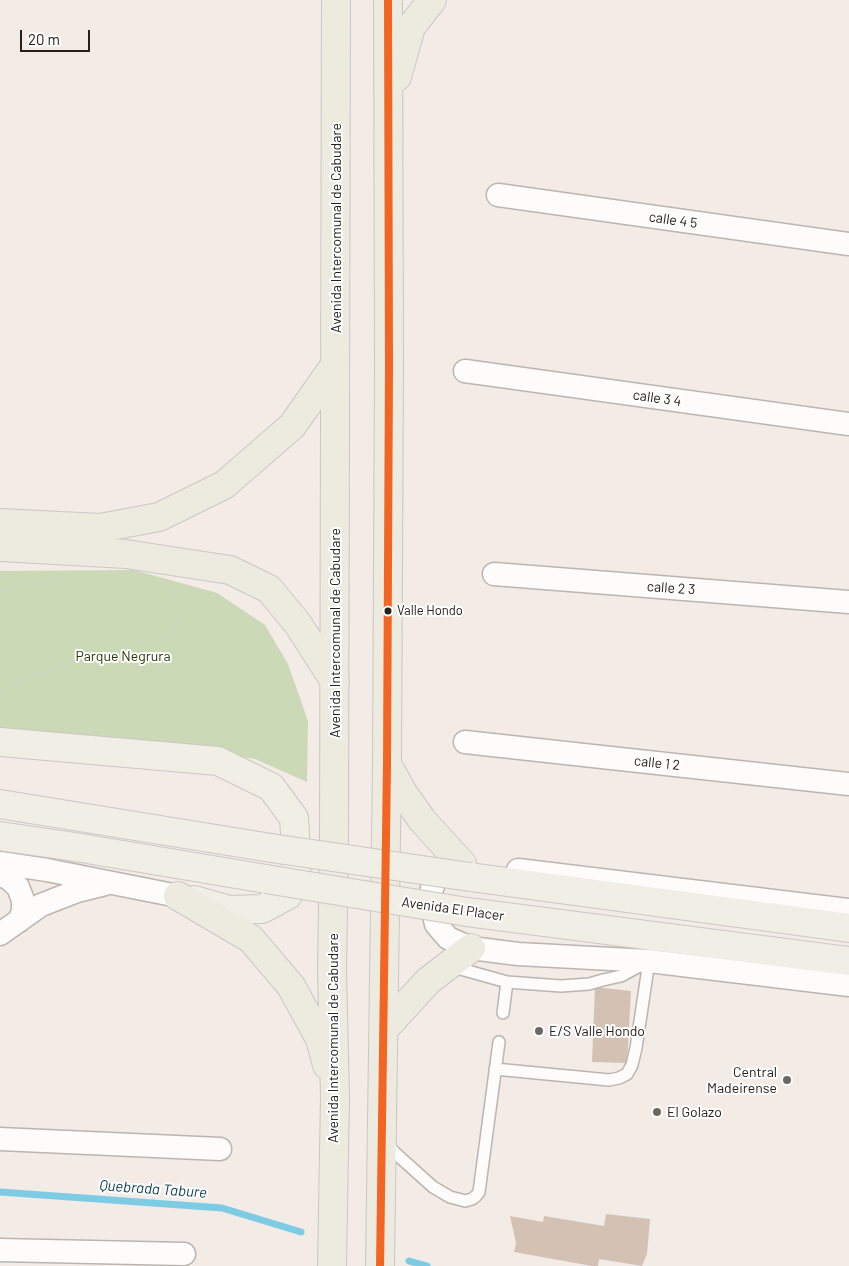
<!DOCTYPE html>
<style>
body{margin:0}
#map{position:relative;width:849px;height:1266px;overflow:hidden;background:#f2ebe6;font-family:Barlow,sans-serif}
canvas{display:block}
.scale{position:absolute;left:20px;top:30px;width:70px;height:22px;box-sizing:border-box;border:2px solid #26211d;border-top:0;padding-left:6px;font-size:15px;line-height:18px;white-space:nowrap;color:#26211d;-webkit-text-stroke:4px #fff;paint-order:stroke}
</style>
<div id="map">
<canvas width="849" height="1266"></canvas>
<div class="scale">20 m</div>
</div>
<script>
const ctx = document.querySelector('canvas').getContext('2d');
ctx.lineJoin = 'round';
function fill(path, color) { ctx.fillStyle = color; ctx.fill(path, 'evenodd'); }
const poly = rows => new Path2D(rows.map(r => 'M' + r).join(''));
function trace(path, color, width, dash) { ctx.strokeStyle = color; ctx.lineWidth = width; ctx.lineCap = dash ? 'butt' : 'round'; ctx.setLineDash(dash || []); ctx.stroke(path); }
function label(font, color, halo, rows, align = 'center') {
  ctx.font = font + ' Barlow,sans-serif'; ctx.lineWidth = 4; ctx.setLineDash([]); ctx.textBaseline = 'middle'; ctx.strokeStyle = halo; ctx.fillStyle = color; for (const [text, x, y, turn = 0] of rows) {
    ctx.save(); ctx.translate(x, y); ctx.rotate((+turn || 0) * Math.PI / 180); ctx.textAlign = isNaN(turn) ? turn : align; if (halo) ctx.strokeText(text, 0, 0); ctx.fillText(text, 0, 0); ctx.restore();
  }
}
const green = poly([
 [134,570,217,593,265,625,288,664,308,721,307,782,255,759,181,748,0,731,0,571]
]);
const stream = poly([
 [0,1192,222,1208,301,1232],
 [409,1261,427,1266]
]);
const building = poly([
 [595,987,631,991,627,1063,592,1062],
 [606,1214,650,1219,647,1254,642,1266,599,1259,598,1266,592,1266,514,1252,516,1243,510,1216,543,1222,544,1216,604,1226]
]);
const path = poly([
 [0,591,67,578],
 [0,691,57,667,150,644,170,634,177,625,178,607,173,591,166,587]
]);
const service = poly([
 [450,966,507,982,561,986,589,984,603,980,621,976,643,964],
 [503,1013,507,982],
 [495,1069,609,1080,619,1078,627,1074,632,1065,636,1048,649,961],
 [387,1143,394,1152,433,1187,450,1197,458,1199,465,1201,472,1199,476,1196,479,1192,499,1042]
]);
const minor = poly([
 [498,195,849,244],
 [465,371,849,424],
 [494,574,849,602],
 [465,742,849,784],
 [0,863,47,870,178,896],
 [455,866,445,869,437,877,432,888,430,900,436,924,448,938,471,948,518,954,649,961,849,985],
 [518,870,849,910],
 [0,876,7,877,18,887,23,900,23,911,19,921],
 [0,934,41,905,77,891,105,884],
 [0,1139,220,1149],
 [0,1250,184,1254]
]);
const primary = poly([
 [0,742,218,761,271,787,294,818,297,866,288,895,262,909,229,910,194,900],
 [0,804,271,848],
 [0,836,75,847,266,879],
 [470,877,849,928],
 [467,912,849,961]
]);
const trunk = poly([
 [397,77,411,27,432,0],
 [0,523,100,528,159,517,224,485,292,426,335,365],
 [0,547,126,554,230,570,269,589,298,624,335,682],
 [387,764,403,793,422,820,462,864],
 [178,896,251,939,291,986,320,1039,327,1065],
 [384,1029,428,981,471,948],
 [332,1266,335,1097,332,971,334,840,336,0],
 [380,1266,387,764,389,366,388,0]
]);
const primaryBridge = poly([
 [271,848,470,877],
 [266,879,467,912]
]);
const bus1 = poly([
 [380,1266,387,764,389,366,388,0]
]);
const markers = [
 [388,611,4.5,"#26211d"],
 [539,1031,5,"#6d6863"],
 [787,1080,5,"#6d6863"],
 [657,1112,5,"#6d6863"]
];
const busNames = [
 ["Valle Hondo",397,611]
];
const streetNames = [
 ["calle 4 5",673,220,8],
 ["Avenida Intercomunal de Cabudare",336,228,-90],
 ["calle 3 4",657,398,8],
 ["calle 2 3",671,588,4],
 ["Avenida Intercomunal de Cabudare",335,633,-90],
 ["calle 1 2",657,763,6],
 ["Avenida El Placer",453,909,8],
 ["Avenida Intercomunal de Cabudare",333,1038,-90]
];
const parkNames = [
 ["Parque Negrura",123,656]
];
const poiNames = [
 ["E/S Valle Hondo",549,1031],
 ["Central",777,1072,"right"],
 ["Madeirense",777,1088,"right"],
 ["El Golazo",667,1112]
];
const waterNames = [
 ["Quebrada Tabure",153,1189,4]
];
fill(green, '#ccd9b7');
trace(stream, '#7ecce3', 7);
fill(building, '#d3c2b4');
trace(service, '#bbb5b1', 14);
trace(minor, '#bbb5b1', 25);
trace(primary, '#cbc7c5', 30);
trace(trunk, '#cbc7c5', 30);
trace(path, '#d3d1cf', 3, [1, 4]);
trace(service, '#fdfcfb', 11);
trace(minor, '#fdfcfb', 22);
trace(primary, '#f1eee6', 28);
trace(trunk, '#edeae0', 28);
trace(primaryBridge, '#cbc7c5', 30, []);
trace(primaryBridge, '#f1eee6', 28);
trace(bus1, '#f26522', 8);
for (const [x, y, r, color] of markers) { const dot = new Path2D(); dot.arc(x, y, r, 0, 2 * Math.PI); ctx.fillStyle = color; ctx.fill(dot); trace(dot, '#fff', 2); }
label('13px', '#26211d', '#fff', busNames, 'left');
label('14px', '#26211d', '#fff', streetNames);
label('14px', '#233b02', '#fff', parkNames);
label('14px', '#26211d', '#fff', poiNames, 'left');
label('italic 15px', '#104251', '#fff', waterNames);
</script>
